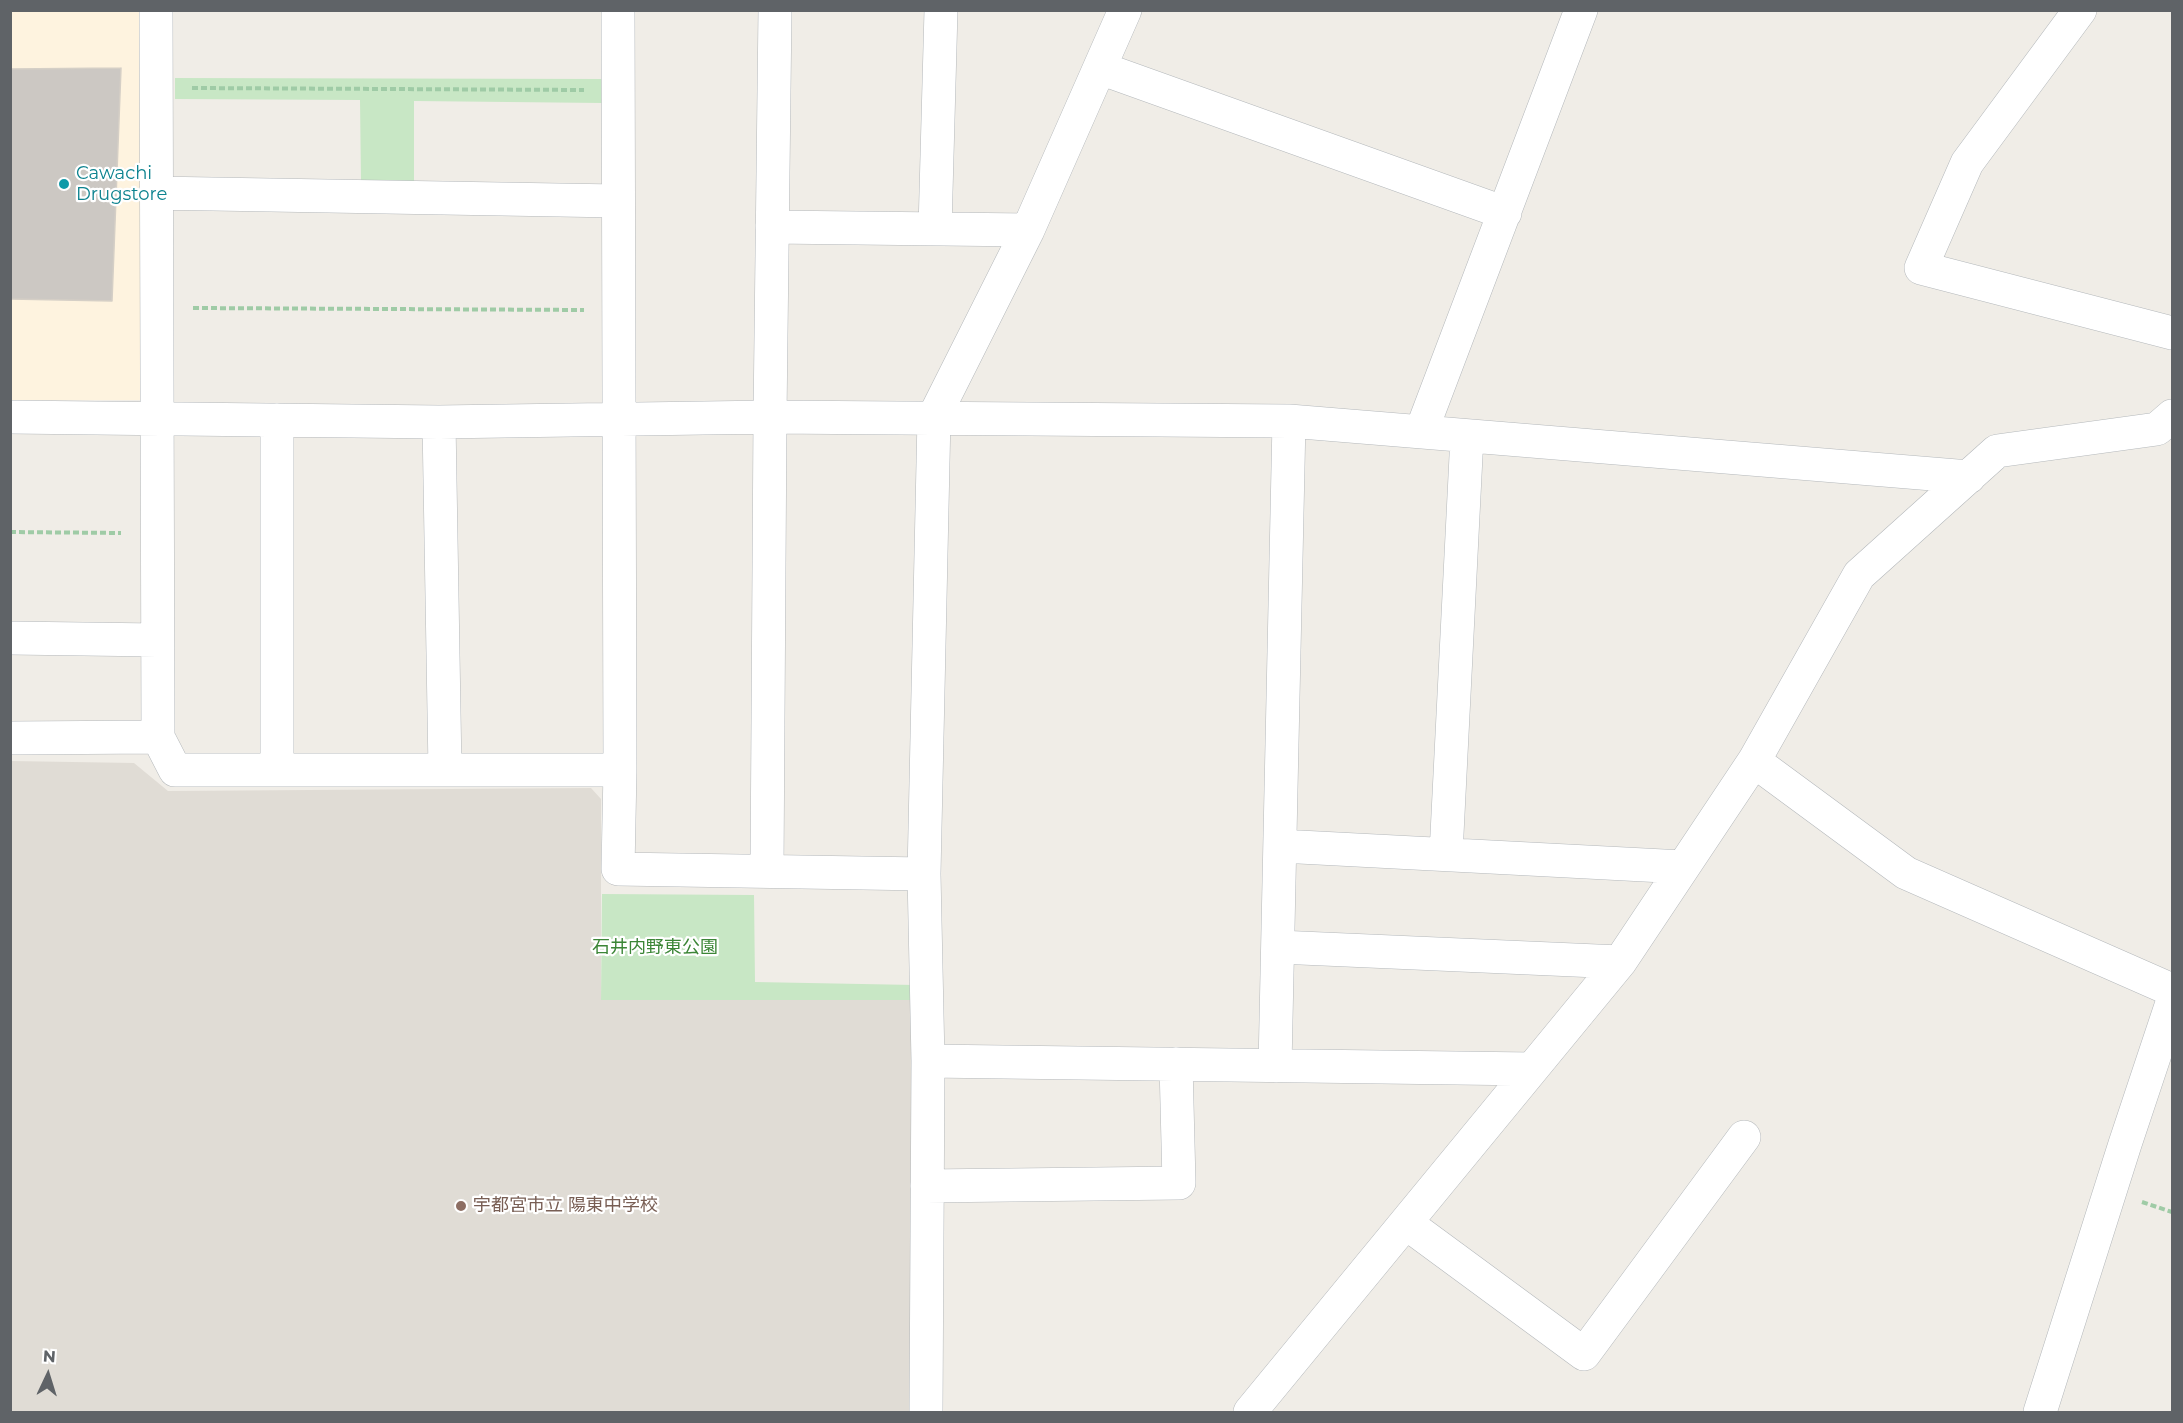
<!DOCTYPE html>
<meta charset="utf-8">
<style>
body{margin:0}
#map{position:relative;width:2183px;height:1423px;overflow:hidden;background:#f0ede7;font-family:Montserrat,sans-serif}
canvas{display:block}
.frame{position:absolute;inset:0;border:12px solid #5f6367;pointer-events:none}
.north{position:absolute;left:18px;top:1345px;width:60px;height:60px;-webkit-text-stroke:4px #fff;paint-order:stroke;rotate:4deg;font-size:16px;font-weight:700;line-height:24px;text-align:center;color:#5f6367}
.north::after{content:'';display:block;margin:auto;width:21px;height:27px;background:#5f6367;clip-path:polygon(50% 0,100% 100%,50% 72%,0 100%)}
</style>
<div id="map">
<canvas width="2183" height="1423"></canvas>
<div class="frame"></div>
<div class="north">N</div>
</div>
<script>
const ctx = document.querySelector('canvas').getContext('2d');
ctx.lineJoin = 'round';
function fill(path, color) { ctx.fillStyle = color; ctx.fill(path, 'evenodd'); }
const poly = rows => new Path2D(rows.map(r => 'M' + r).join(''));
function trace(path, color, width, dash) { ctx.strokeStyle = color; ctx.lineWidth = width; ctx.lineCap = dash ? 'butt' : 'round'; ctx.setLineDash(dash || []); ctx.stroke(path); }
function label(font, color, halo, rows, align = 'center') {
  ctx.font = font + ' Montserrat,"Noto Sans JP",sans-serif'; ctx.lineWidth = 4.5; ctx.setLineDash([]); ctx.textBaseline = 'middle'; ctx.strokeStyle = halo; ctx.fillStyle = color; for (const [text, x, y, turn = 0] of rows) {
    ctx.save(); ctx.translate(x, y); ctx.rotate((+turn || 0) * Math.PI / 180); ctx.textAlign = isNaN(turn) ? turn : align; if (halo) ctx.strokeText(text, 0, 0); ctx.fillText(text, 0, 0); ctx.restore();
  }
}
const commercial = poly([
 [11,11,140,11,144,400,11,400]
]);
const education = poly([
 [11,761,134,763,168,791,591,788,601,799,601,1000,914,1000,910,1412,11,1412]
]);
const green = poly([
 [175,78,602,79,602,103,414,101,414,184,361,183,360,100,175,99],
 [602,894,754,895,755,982,915,985,914,1000,601,1000]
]);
const building = poly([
 [121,68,112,301,10,299,10,69,121,68]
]);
const path = poly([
 [192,88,584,90],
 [193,308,584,310],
 [10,532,121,533],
 [2142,1202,2172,1212]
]);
const minor = poly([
 [618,10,620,770,618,869,924,874],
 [2080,10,1967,163,1921,268,2172,333],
 [1100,68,1505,213],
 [155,193,617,201],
 [772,227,1028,230],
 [935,229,941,10],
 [10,417,439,422,770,417,1289,421,1969,477],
 [439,422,445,770],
 [1421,432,1581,10],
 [10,638,157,640],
 [158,737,175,770,620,770],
 [10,738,158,737,156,10],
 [1754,761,1906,873,2172,990],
 [277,770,277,420],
 [1280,846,1683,867],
 [1446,854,1467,436],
 [767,870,770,417,775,10],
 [1278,947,1620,962],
 [928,1061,1532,1069],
 [1275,1066,1289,421],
 [927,1186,1179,1183,1176,1064],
 [1406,1223,1584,1354,1744,1137],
 [926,1412,928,1061,924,874,934,417,1028,230,1125,10],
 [1250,1412,1620,962,1754,761,1859,575,1997,451,2157,429,2172,416]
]);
const tertiary = poly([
 [2040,1412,2125,1144,2172,1003]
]);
const markers = [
 [64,184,6,"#0f9aa8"],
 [461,1206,6,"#8d6e63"]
];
const cultureNames = [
 ["Cawachi",76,174],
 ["Drugstore",76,195]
];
const parkNames = [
 ["石井内野東公園",655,948]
];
const educationNames = [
 ["宇都宮市立 陽東中学校",473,1206]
];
fill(commercial, '#fef3df');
fill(education, '#e0dcd5');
fill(green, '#c8e7c5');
fill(building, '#ccc8c3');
trace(building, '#d5cfc6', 1.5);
trace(minor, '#b4b8bb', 34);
trace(tertiary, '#b4b8bb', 34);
trace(path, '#9fcba6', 4, [6, 3]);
trace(minor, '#fff', 33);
trace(tertiary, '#fff', 33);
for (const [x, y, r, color] of markers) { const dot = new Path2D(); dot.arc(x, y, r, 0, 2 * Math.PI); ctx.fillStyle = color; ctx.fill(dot); trace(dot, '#fff', 2); }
label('18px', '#0d838f', '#fff', cultureNames, 'left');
label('18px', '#3c8637', '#fff', parkNames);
label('18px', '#785e54', '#fff', educationNames, 'left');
</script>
